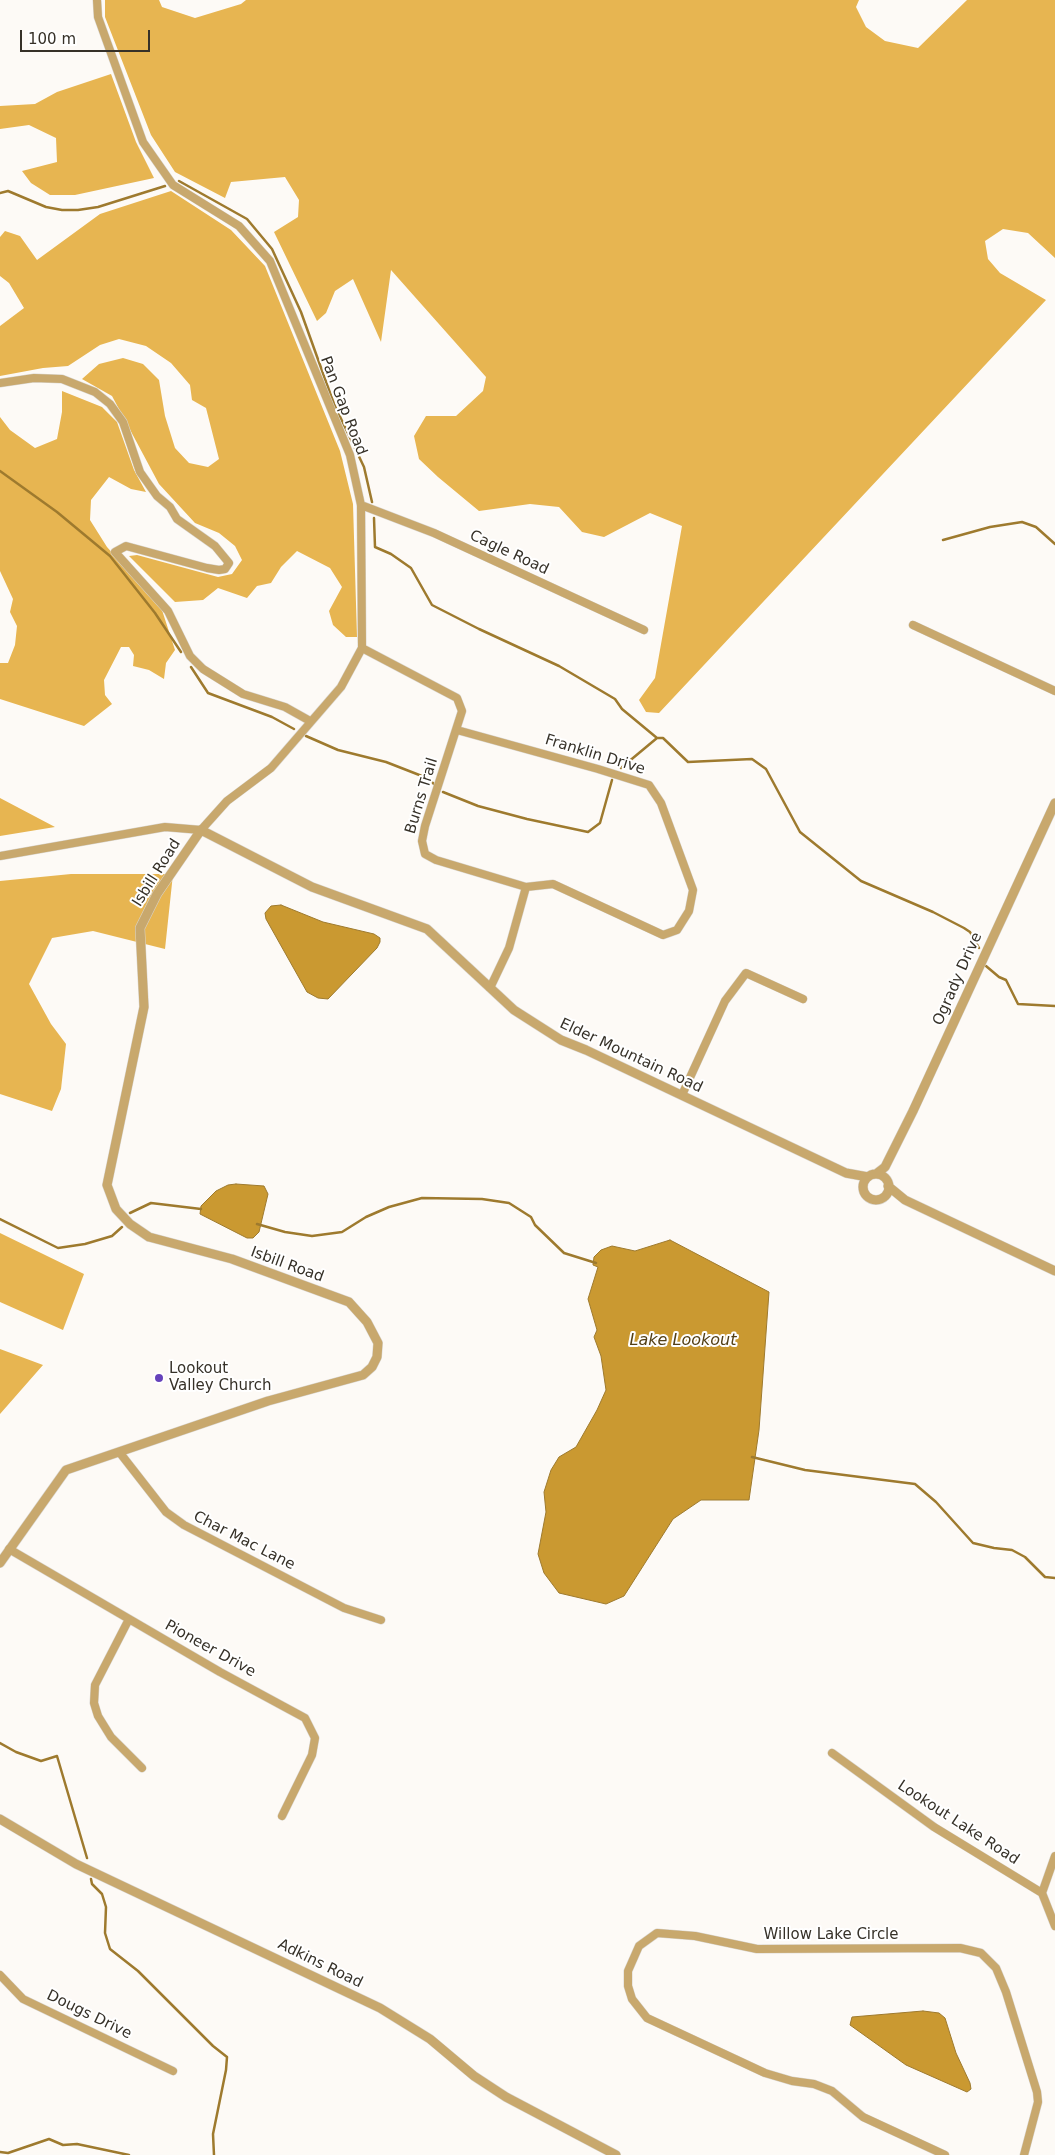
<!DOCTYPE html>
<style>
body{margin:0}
#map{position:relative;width:1055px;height:2155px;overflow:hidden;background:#fdfaf6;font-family:"DejaVu Sans",sans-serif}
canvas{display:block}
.scale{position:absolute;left:20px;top:30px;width:130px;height:22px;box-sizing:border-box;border:2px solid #363128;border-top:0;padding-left:6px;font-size:15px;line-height:18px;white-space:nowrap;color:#363128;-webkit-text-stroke:4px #fff;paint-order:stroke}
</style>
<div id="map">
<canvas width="1055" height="2155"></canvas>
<div class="scale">100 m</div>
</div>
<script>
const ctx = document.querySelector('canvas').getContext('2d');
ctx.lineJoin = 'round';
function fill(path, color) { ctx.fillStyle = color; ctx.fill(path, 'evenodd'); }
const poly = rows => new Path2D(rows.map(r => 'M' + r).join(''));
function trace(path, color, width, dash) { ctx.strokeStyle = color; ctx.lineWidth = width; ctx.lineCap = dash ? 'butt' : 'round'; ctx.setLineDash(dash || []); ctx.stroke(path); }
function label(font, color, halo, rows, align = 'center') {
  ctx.font = font + ' "DejaVu Sans",sans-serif'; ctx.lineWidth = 4; ctx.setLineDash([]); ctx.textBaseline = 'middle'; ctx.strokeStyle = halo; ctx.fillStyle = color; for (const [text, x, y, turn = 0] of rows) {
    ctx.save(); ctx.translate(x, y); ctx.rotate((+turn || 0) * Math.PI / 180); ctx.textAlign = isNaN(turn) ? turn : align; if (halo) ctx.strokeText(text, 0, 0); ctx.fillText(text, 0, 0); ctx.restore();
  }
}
const forest = poly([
 [105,0,159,0,162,7,195,18,241,4,246,0,859,0,856,7,866,27,885,41,918,48,967,0,1055,0,1055,258,1028,233,1003,229,985,241,988,259,1000,273,1046,300,659,713,646,712,639,700,655,678,682,526,650,513,604,537,582,532,559,507,530,504,479,511,438,477,419,459,414,436,426,416,456,416,483,391,486,377,391,270,381,342,353,279,335,291,326,313,317,321,274,232,298,217,299,200,285,177,231,182,225,198,175,172,151,135,105,17],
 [111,74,136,142,154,178,75,195,50,195,31,183,22,171,57,162,56,138,29,125,0,129,0,106,35,104,57,92],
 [171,191,231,230,265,266,340,451,353,504,357,637,346,637,333,625,329,611,342,587,330,568,297,551,281,567,271,583,257,586,247,598,218,588,203,600,175,602,129,556,137,555,218,577,232,574,242,560,235,546,219,533,195,523,159,484,112,396,82,379,99,364,123,358,143,364,159,380,165,416,175,448,189,463,208,467,219,459,206,408,192,400,190,385,171,363,146,346,119,339,100,345,68,366,43,368,0,376,0,326,24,308,9,283,0,276,0,237,5,231,20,236,37,260,100,214],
 [62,391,102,407,117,422,134,470,146,492,131,489,109,477,91,500,90,520,107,547,161,607,175,650,166,663,164,679,149,670,133,666,134,655,129,647,121,647,104,680,105,695,112,704,84,726,0,699,0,663,8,663,15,645,17,626,10,612,13,599,0,571,0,417,10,430,35,448,57,439,62,412],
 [0,798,55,827,0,836],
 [71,874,173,874,165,949,93,931,52,938,29,984,51,1024,66,1044,61,1089,52,1111,0,1094,0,881],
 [0,1233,84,1274,63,1330,0,1302],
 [0,1349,43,1365,0,1414]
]);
const water = poly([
 [281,905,323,922,374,934,380,938,380,942,377,948,328,999,318,998,307,992,266,919,265,913,271,906,281,905],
 [236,1184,264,1186,268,1194,259,1232,253,1238,247,1238,200,1214,201,1206,216,1191,228,1185,236,1184],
 [670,1240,769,1292,759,1430,749,1500,701,1500,673,1519,624,1596,606,1604,559,1593,544,1573,538,1554,546,1512,544,1492,551,1470,559,1457,576,1447,597,1410,606,1390,601,1356,594,1337,597,1330,588,1299,598,1267,593,1265,594,1257,601,1250,612,1246,635,1251,670,1240],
 [923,2011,939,2013,945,2018,956,2053,970,2083,971,2089,967,2092,906,2065,850,2025,852,2017,923,2011]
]);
const stream = poly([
 [179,181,247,219,272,249,301,312,334,404,364,467,372,502],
 [0,193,8,191,46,207,62,210,78,210,98,207,165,186],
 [0,471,57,512,110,556,155,613,181,652],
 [374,518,375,547,391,554,411,568,432,605,479,629,559,666,615,699,622,709,657,738,663,738,688,762,752,759,766,769,800,832,861,881,933,912,964,928,970,932,979,948],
 [943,540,990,527,1022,522,1036,527,1055,544],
 [191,667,208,693,272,717,294,729],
 [306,736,338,750,386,762,427,778,434,784],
 [621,768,657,738],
 [443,792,478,806,527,819,588,832,600,823,612,780],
 [986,966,999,977,1006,980,1018,1004,1055,1006],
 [130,1213,151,1203,201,1209],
 [0,1219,58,1248,85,1244,112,1236,122,1227],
 [257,1224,285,1232,312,1236,342,1232,366,1217,389,1207,422,1198,482,1199,509,1203,531,1217,535,1225,564,1253,596,1263],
 [752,1457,805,1470,915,1484,936,1502,973,1543,994,1548,1012,1550,1025,1557,1045,1577,1055,1578],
 [0,1743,16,1752,41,1761,57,1756,87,1858],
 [91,1879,92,1884,102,1894,106,1907,105,1933,110,1949,138,1971,213,2046,227,2057,226,2070,213,2134,214,2155],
 [0,2152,8,2153,49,2139,63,2145,77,2144,129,2155]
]);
const minor = poly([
 [0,383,34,378,62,379,95,392,110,404,123,422,140,472,157,496,170,507,177,519,215,546,229,563,225,569,219,570,207,568,126,546,115,552,168,611,190,656,203,669,243,694,285,707,310,721],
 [361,505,434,533,644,630],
 [913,625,1055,691],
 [362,648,457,698,462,711,425,826,422,841,425,854,436,860,526,887,553,884,663,935,677,930,689,911,693,890,661,803,649,785,598,769,457,730],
 [0,856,165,827,201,830,227,801,271,768,341,687,362,648,361,505,350,455,270,261,239,226,173,185,143,142,98,17,97,0],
 [490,988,509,948,526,887],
 [682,1095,725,1001,746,973,803,999],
 [120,1453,166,1512,184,1525,344,1608,381,1620],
 [9,1549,220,1672,305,1718,315,1738,312,1755,282,1816],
 [129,1619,95,1685,94,1703,98,1716,111,1737,142,1768],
 [832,1753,934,1827,1042,1893,1055,1926],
 [1042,1893,1055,1856],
 [0,1975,23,1999,173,2071],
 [945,2155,863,2117,832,2091,814,2084,792,2081,765,2073,647,2018,632,1999,628,1986,628,1971,639,1946,657,1933,695,1936,757,1949,960,1948,981,1953,996,1968,1006,1992,1037,2092,1038,2102,1024,2155]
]);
const tertiary = poly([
 [876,1174,885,1167,913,1111,1055,803],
 '863 1187a13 13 0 1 1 26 0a13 13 0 1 1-26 0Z',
 [888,1186,905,1200,1055,1271],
 [0,1563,66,1470,268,1401,363,1375,372,1367,377,1357,378,1343,367,1322,349,1302,232,1259,149,1237,130,1224,116,1209,107,1185,144,1007,140,928,157,894,201,830,312,887,427,929,514,1010,561,1040,586,1050,846,1173,868,1177],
 [0,1819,76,1864,380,2008,430,2039,474,2076,506,2097,616,2155]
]);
const markers = [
 [159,1378,5,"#6642bb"]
];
const streetNames = [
 ["Pan Gap Road",343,406,69],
 ["Cagle Road",509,553,25],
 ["Franklin Drive",595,755,17],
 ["Burns Trail",422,796,-73],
 ["Isbill Road",157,873,-58],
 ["Ogrady Drive",958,979,-66],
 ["Elder Mountain Road",631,1056,25],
 ["Isbill Road",287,1265,20],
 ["Char Mac Lane",244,1541,27],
 ["Pioneer Drive",210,1649,29],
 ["Lookout Lake Road",958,1823,33],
 ["Willow Lake Circle",831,1935],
 ["Adkins Road",320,1964,26],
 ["Dougs Drive",89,2015,26]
];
const poiNames = [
 ["Lookout",169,1369],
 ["Valley Church",169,1386]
];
const waterNames = [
 ["Lake Lookout",683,1341]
];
fill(forest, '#e7b551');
fill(water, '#ca9931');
trace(water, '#9e7a2e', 1);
trace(stream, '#9e7a2e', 2.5);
trace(minor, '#d9d6d1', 9);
trace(tertiary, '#d9d6d1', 10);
trace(minor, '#c8a86d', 8);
trace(tertiary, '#c8a86d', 9);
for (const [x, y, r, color] of markers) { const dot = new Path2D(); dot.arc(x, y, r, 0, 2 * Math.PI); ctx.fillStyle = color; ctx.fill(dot); trace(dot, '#fff', 2); }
label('15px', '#363128', '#fff', streetNames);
label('15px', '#363128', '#fff', poiNames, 'left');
label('italic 16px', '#533f15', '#fff', waterNames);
</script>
